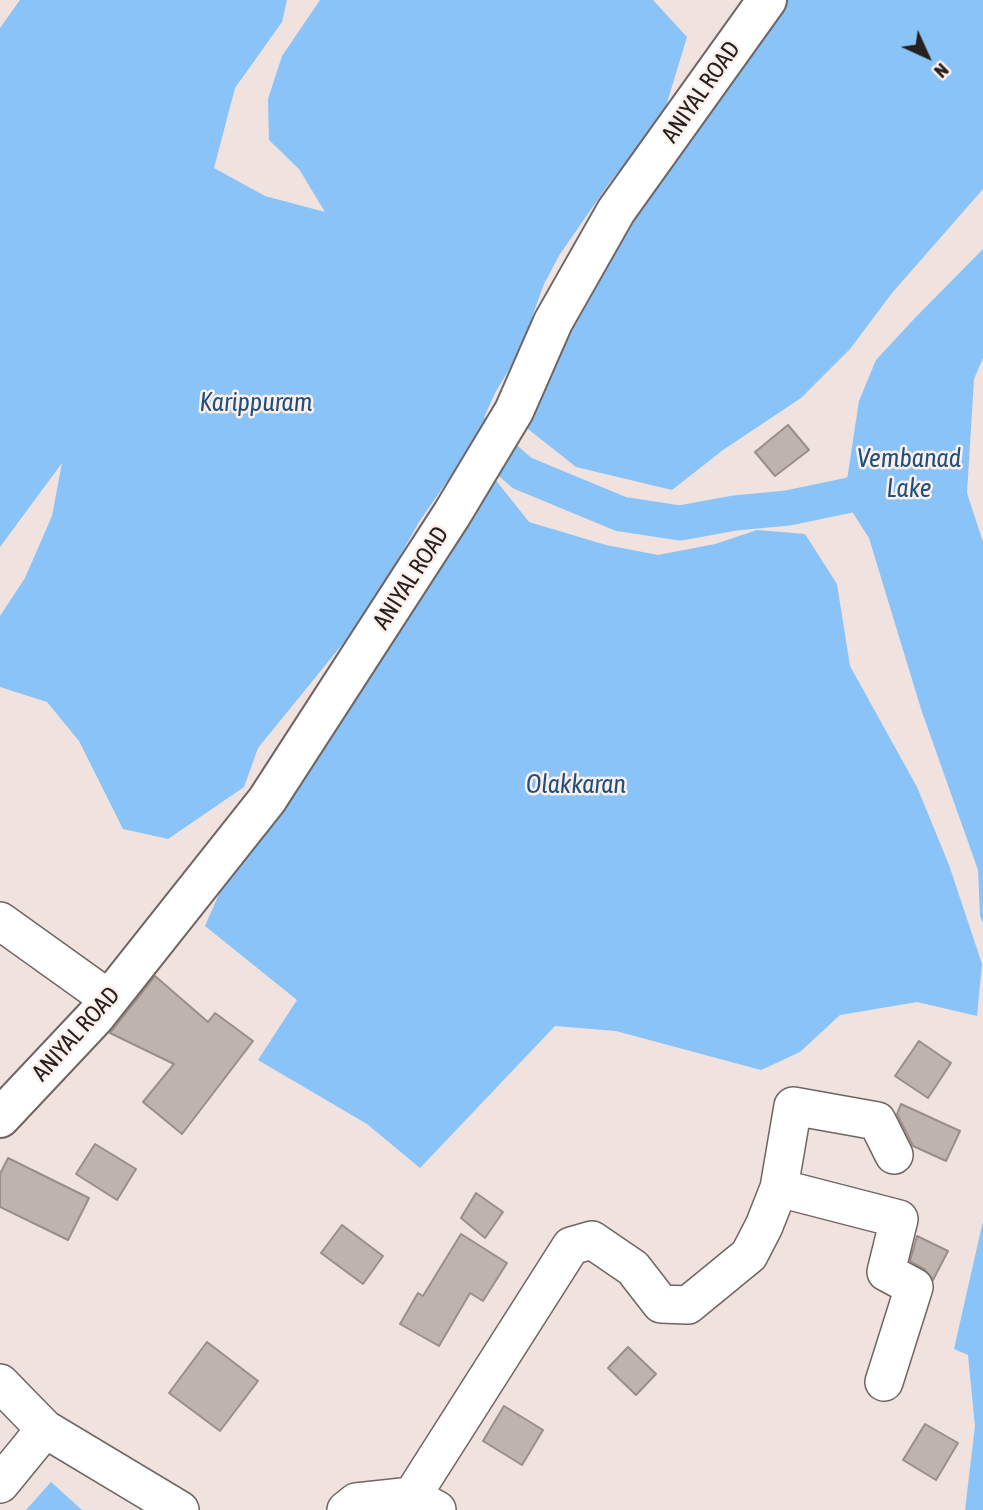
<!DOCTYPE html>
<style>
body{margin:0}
#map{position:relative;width:983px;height:1510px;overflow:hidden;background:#efe2df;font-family:"Asap Condensed",sans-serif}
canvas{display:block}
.north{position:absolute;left:892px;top:21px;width:70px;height:70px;-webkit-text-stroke:5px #fcefec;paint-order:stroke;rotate:135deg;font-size:19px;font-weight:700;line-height:28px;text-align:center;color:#25211f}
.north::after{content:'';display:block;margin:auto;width:24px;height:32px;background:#25211f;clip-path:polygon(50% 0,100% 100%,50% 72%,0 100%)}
</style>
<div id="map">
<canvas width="983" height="1510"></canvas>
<div class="north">N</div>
</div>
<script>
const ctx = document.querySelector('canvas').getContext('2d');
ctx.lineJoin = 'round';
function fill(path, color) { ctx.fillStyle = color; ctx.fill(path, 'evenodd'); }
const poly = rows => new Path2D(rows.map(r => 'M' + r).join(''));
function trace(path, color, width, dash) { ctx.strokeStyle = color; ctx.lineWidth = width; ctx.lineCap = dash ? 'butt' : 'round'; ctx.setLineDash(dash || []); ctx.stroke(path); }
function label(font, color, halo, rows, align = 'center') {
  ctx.font = font + ' "Asap Condensed",sans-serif'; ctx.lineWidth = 5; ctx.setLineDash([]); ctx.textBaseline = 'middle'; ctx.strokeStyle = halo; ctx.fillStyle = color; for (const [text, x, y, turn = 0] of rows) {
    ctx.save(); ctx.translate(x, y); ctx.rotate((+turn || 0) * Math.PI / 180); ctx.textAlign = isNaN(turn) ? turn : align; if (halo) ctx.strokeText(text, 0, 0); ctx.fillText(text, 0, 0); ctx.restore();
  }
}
const water = poly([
 [20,0,287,0,282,22,235,88,214,168,265,196,325,212,299,169,269,140,268,99,282,56,320,0,653,0,687,37,662,119,610,182,560,254,544,284,532,317,567,332,589,286,787,0,983,0,983,189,892,293,850,349,801,398,723,450,672,490,576,467,523,425,556,355,524,340,519,353,495,393,470,448,419,522,392,570,345,641,258,748,244,787,168,839,123,829,79,741,47,702,0,687,0,616,25,578,52,516,62,463,0,547,0,28],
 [983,249,983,358,974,379,967,493,983,542,983,923,980,916,978,870,921,709,869,538,851,510,847,480,859,401,876,360,913,320],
 [494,478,529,522,606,545,658,555,715,544,757,530,805,534,837,584,850,666,917,787,949,865,982,964,977,1016,917,1002,840,1015,800,1052,761,1070,616,1031,555,1026,420,1168,367,1124,258,1060,297,1000,205,926,240,846],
 [983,1221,983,1510,965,1510,975,1426,968,1355,954,1349],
 [51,1482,82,1510,26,1510]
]);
const canal = poly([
 [467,425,522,473,621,514,680,523,735,513,788,508,850,495,885,481]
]);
const building = poly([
 [788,425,809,450,775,476,755,452,788,425],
 [155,976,208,1022,215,1013,253,1041,182,1134,143,1102,174,1064,110,1033,155,976],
 [919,1041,951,1063,928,1098,895,1076,919,1041],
 [901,1104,960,1131,946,1161,913,1146,897,1114,901,1104],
 [95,1144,136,1169,117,1200,76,1174,95,1144],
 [8,1158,89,1198,68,1240,0,1207,0,1174,8,1158],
 [476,1193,503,1212,485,1238,461,1218,476,1193],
 [342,1225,383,1256,363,1284,321,1253,342,1225],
 [461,1234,507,1263,483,1301,470,1293,439,1346,400,1324,418,1293,423,1296,461,1234],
 [917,1236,948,1251,933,1280,924,1269,910,1261,917,1236],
 [207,1342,258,1381,220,1431,169,1393,207,1342],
 [628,1347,656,1374,636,1395,608,1368,628,1347],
 [504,1406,543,1430,522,1465,483,1441,504,1406],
 [925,1424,958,1443,936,1480,903,1460,925,1424]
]);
const minor = poly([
 [0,921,109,999],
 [779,1188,899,1219,886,1272,914,1287,884,1382],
 [0,1383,45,1429,180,1510],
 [0,1484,45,1429],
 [412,1496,571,1246,592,1240,633,1268,661,1304,688,1305,749,1255,764,1226,779,1188,793,1106,877,1121,894,1155],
 [346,1510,356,1502,412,1496,437,1510]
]);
const major = poly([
 [0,1118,95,1017,267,800,452,514,514,411,553,322,616,211,767,0]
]);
const streetNames = [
 ["ANIYAL ROAD",701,92,-55],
 ["ANIYAL ROAD",411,578,-57],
 ["ANIYAL ROAD",76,1034,-48]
];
const waterNames = [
 ["Karippuram",256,403],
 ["Vembanad",909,459],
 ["Lake",909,489],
 ["Olakkaran",576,785]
];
fill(water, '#89c3f7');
trace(canal, '#89c3f7', 35);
fill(building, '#bfb3b0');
trace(building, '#9a8e8b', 2);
trace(minor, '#6f6562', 40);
trace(major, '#6f6562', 42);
trace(minor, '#fff', 37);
trace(major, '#fff', 38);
label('24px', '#25211f', '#fcefec', streetNames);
label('italic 26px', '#1d517c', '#fcefec', waterNames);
</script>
